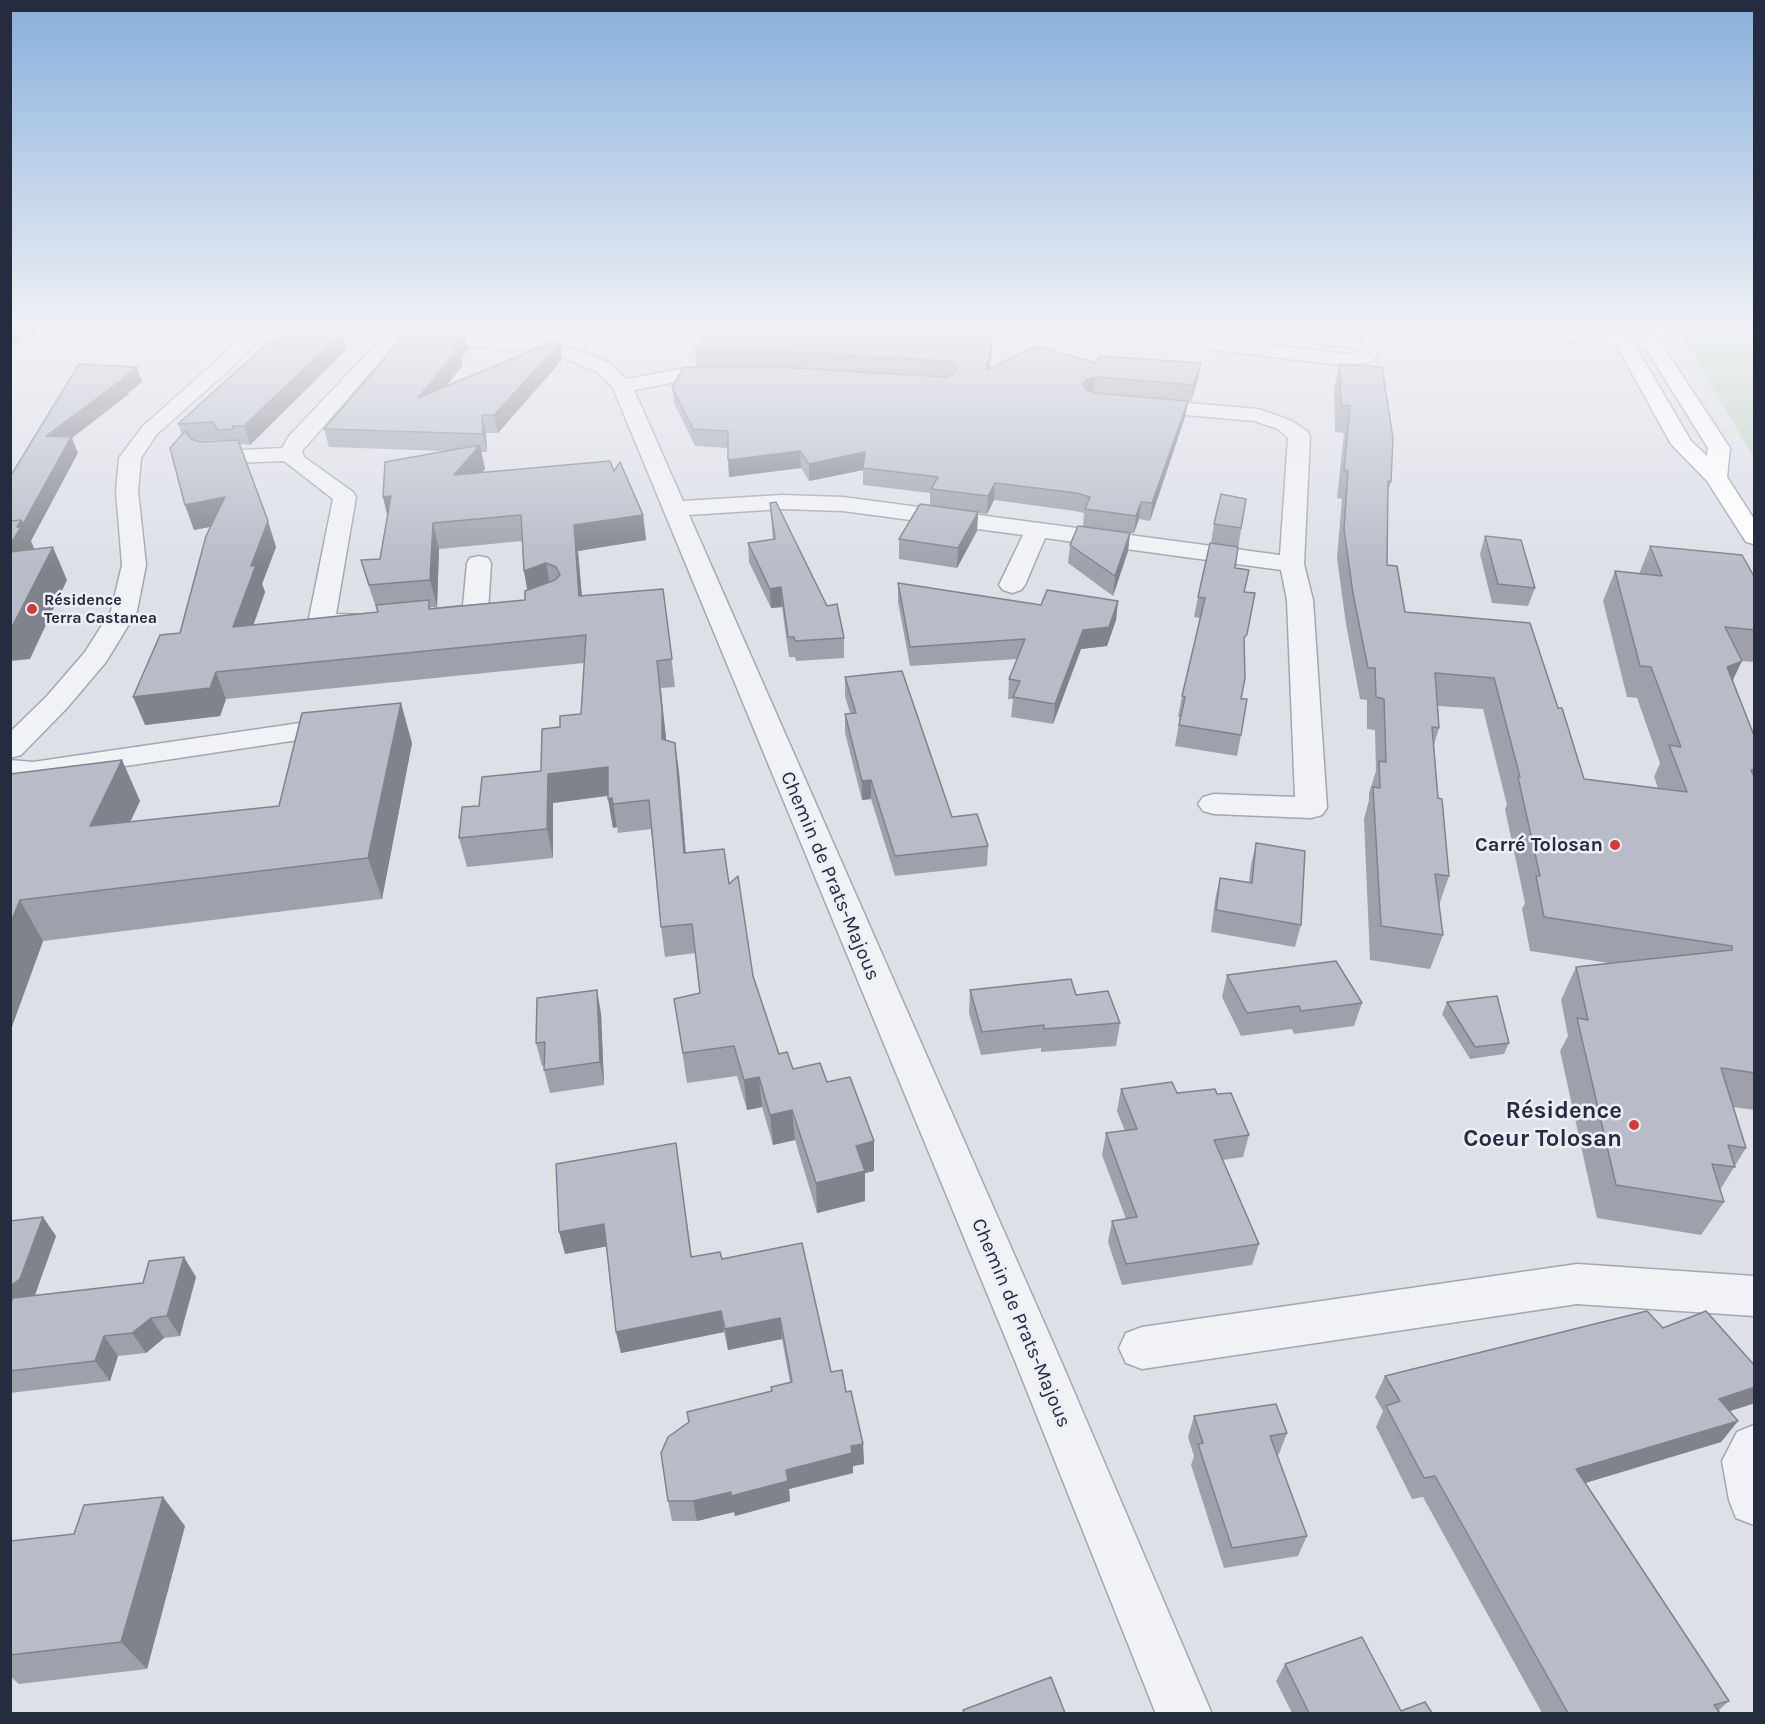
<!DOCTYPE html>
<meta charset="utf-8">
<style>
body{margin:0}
#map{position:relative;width:1765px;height:1724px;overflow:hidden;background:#dee0e8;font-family:Karla,sans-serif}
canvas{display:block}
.frame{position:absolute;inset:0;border:12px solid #262c40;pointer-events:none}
</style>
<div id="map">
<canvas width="1765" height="1724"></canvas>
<div class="frame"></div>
</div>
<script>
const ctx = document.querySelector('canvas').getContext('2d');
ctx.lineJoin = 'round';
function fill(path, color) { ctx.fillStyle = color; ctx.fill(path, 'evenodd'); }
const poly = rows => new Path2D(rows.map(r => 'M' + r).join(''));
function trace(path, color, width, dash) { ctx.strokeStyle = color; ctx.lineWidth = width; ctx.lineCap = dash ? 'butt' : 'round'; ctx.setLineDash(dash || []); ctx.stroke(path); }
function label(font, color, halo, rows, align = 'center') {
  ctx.font = font + ' Karla,sans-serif'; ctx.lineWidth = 5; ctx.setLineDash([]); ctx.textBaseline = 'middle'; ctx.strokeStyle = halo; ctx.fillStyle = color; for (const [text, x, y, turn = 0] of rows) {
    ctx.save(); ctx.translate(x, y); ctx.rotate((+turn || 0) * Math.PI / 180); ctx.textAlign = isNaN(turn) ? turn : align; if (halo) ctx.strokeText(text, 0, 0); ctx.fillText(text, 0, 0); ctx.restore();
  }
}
const green = poly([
 [1677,328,1754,328,1754,458]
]);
const minor = poly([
 [250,328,392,330,524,338,580,351,611,364,626,379,681,369,731,371,734,375,731,379,724,381,681,381,634,390,683,501,782,495,843,497,1280,555,1288,438,1278,429,1255,421,1141,411,1134,409,1131,405,1134,401,1141,399,1258,409,1292,421,1307,431,1310,436,1304,564,1313,600,1327,808,1322,815,1311,818,1214,814,1203,811,1198,804,1203,797,1214,794,1295,797,1287,600,1281,570,1045,538,1025,585,1021,590,1012,593,1003,590,999,585,1023,535,843,511,782,509,689,515,1061,1361,1212,1714,1156,1714,1015,1361,613,388,597,372,567,359,524,350,397,342,302,451,304,457,353,492,356,497,336,614,367,615,376,617,380,623,376,629,367,631,342,631,313,624,309,618,333,499,284,461,209,464,201,462,195,453,200,445,208,444,216,445,218,451,225,451,282,448,289,436,379,341,260,339,239,361,156,435,141,458,138,491,146,565,137,611,106,662,67,708,21,755,10,758,10,732,47,696,85,652,111,611,122,565,116,491,119,458,142,427,225,353,250,328],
 [1191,328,1266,328,1361,339,1380,328,1403,328,1376,346,1379,351,1373,361,1348,366,1207,349,1187,340,1185,334,1191,328],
 [1217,333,1349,347,1360,352,1348,354,1212,338,1206,335,1217,333],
 [1462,328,1529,328,1653,338,1660,340,1662,344,1660,348,1653,350,1471,333,1465,332,1462,328],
 [479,556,488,558,491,563,488,612,484,618,439,624,430,622,426,616,430,610,463,606,467,563,470,558,479,556],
 [341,717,351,720,356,726,351,732,33,780,10,778,10,760,33,762,341,717],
 [1577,1264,1754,1276,1754,1316,1577,1304,1142,1369,1126,1363,1119,1348,1126,1333,1142,1327,1577,1264],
 [1754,1425,1754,1525,1736,1518,1729,1500,1722,1461,1737,1432,1754,1425]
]);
const major = poly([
 [1607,328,1625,328,1691,441,1707,456,1708,448,1633,328,1651,328,1730,448,1727,477,1754,519,1754,544,1746,542,1707,481,1671,444,1607,328]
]);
const wall = poly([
 [10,328,14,346,10,346],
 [465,332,468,349,461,358,463,365,445,387,560,343,562,360,498,433,486,433,487,452,481,452,485,469,482,473,614,471,643,515,646,540,578,551,582,596,663,589,675,687,661,688,666,740,675,743,679,772,686,853,729,884,753,976,779,1054,793,1069,827,1082,874,1141,874,1171,865,1173,865,1201,817,1213,795,1140,773,1145,762,1107,747,1110,737,1076,687,1083,674,999,700,993,695,953,665,957,661,927,651,829,618,833,617,827,613,828,608,796,553,803,553,858,467,867,459,838,479,806,541,771,560,727,581,714,584,663,226,699,220,716,145,725,180,633,210,527,194,530,185,505,182,435,178,424,274,342,341,333,346,350,250,445,240,444,276,547,262,584,265,592,253,625,378,613,369,587,361,560,380,559,388,516,383,497,445,451,329,447,324,429],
 [219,440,220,441,199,441],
 [522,541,524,571,527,590,525,600,431,608,431,607,437,607,439,549],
 [707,332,992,355,989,369,1096,363,1201,363,1198,379,1191,401,1094,393,1188,401,1185,417,1150,521,1139,519,1134,533,1130,533,1128,551,1113,596,1068,563,1070,545,1083,527,1084,513,1075,511,994,500,987,514,978,513,977,531,957,568,899,559,899,539,930,505,930,493,863,485,863,470,809,481,801,468,729,477,728,448,695,446,674,403,672,387,946,377,776,367,696,367,695,351],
 [1339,364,1391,482,1387,496,1387,565,1405,612,1558,708,1584,779,1658,788,1654,777,1660,763,1637,698,1627,697,1603,601,1615,571,1639,574,1650,546,1755,578,1755,662,1741,661,1733,680,1755,738,1755,1110,1733,1107,1746,1148,1720,1190,1724,1202,1701,1235,1597,1218,1560,1051,1568,1036,1561,1000,1576,967,1609,963,1530,951,1522,909,1525,903,1505,809,1507,805,1483,709,1438,706,1439,728,1434,745,1438,798,1449,876,1439,905,1443,935,1430,969,1370,960,1364,819,1369,800,1369,793,1376,771,1375,730,1367,729,1367,700,1360,699,1346,624,1337,558,1342,499,1337,498,1344,433,1335,432,1334,389],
 [1246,499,1235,568,1245,592,1241,735,1237,756,1175,746,1180,717,1178,717,1182,696,1201,618,1194,617,1198,597,1211,543,1214,524],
 [770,503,827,606,844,638,844,658,796,661,795,657,789,657,782,607,771,608,749,562,748,543,773,540],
 [1485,536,1535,588,1528,606,1492,603,1480,554],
 [898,583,1041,605,1118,601,1116,620,1107,646,1081,649,1053,724,1011,717,1013,699,1008,699,1009,679,1017,659,910,666,898,602],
 [845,677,952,817,988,846,987,866,895,876,871,799,862,800,845,733,845,714,850,713,845,696],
 [412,743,382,899,43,941,10,1032,10,774,122,760,140,801,130,822,279,806],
 [1256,843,1301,925,1295,947,1211,932,1215,900,1220,878,1249,882,1251,865],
 [1227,975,1362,1003,1354,1026,1294,1034,1292,1029,1241,1036,1222,997],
 [970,990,1076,995,1120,1023,1116,1046,1041,1052,1041,1048,981,1055,969,1013],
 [1447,1002,1509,1043,1504,1054,1470,1059,1442,1014],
 [601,1013,604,1085,550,1093,544,1070,545,1065,542,1066,536,1043],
 [1121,1089,1217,1094,1249,1135,1243,1157,1223,1160,1259,1244,1252,1265,1122,1285,1108,1242,1112,1221,1126,1219,1102,1155,1106,1133,1125,1131,1117,1111],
 [679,1165,692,1257,722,1259,831,1372,846,1392,863,1444,864,1464,853,1466,853,1473,789,1489,790,1501,735,1516,734,1512,697,1521,672,1521,668,1501,771,1391,790,1382,782,1339,728,1350,724,1332,621,1353,616,1332,606,1246,565,1254],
 [10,1221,56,1236,34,1296,196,1277,180,1336,164,1338,146,1353,118,1356,110,1381,10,1393],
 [1663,1328,1755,1366,1755,1401,1752,1404,1730,1411,1738,1421,1721,1442,1585,1483,1729,1701,1718,1711,1720,1713,1542,1713,1423,1497,1412,1499,1376,1427,1383,1411,1375,1397,1385,1376],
 [1194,1416,1287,1433,1279,1454,1277,1455,1307,1536,1298,1556,1224,1568,1191,1465,1194,1456,1188,1437],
 [185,1526,147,1669,19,1684,10,1676,10,1541],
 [1285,1664,1401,1711,1432,1713,1292,1713,1276,1681]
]);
const shadedWall = poly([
 [10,328,45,328,14,346,10,337],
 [465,332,468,349,461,358,463,365,422,416,418,398],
 [341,333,346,350,250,445,244,426],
 [993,339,992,355,985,386,986,370],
 [560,343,562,360,498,433,494,415],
 [1201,363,1198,379,1191,401,1193,385],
 [137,367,142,382,128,393,129,394,72,438,78,453,31,541,36,553,10,563,10,532,17,527,21,520,46,436],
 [1095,377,1093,393,1085,395,1083,384,1087,379],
 [1188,401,1185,417,1150,521,1152,503],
 [482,415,486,433,487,452,483,434],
 [480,445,485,469,459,500,454,475],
 [800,451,801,468,729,477,728,460],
 [865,452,863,470,809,481,809,464],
 [995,483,994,500,987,514,988,496],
 [391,496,389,523,383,497],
 [225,497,233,522,194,530,185,505],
 [1141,502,1139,519,1134,533,1136,516],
 [978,512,977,531,957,568,958,548],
 [643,515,646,540,578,551,584,623,579,596,574,525],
 [268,521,276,547,262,584,265,592,243,655,233,627,251,566],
 [433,523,439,549,437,607,430,580],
 [1130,533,1128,551,1113,596,1115,576],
 [53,547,67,580,30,659,10,661,10,625],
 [546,563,551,590,529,597,524,571],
 [781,587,782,607,771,608,770,589],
 [1118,601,1116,620,1107,646,1081,649,1053,724,1055,704,1083,630],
 [657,661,666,737,665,767,662,739],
 [1742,661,1727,692,1727,667],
 [216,672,226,699,220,716,145,725,133,697],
 [401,703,412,743,382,899,368,858],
 [675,743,679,772,688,883,684,853],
 [122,760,140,801,109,867,90,826],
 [608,767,612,795,553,803,553,858,547,829,548,774],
 [871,780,871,799,862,800,862,781],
 [612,798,617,827,613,828,608,799],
 [20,900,43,941,10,1032,10,924],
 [597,990,601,1013,604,1085,600,1062],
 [759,1077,762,1107,747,1110,744,1080],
 [792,1110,795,1140,773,1145,770,1115],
 [874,1141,874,1171,865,1173,865,1201,817,1213,816,1183,856,1146],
 [43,1217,56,1236,34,1298,10,1315,10,1286],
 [604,1224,609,1246,565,1254,559,1232],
 [184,1257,196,1277,180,1336,167,1316],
 [721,1311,724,1332,621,1353,616,1332],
 [151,1318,164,1338,146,1353,132,1333],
 [780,1318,782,1339,728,1350,725,1329],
 [104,1336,118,1356,110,1381,95,1361],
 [1755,1387,1755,1401,1752,1404,1702,1420,1719,1399],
 [1738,1421,1721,1442,1562,1490,1576,1469],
 [863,1444,864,1464,853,1466,853,1473,789,1489,790,1501,735,1516,734,1512,697,1521,693,1501,851,1446],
 [163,1497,185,1526,147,1669,121,1642]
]);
const building = poly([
 [410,329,465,332,453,347,459,348,418,398,552,342,560,343,494,415,482,415,483,434,324,429,410,329],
 [753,331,877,337,878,334,993,339,986,370,1037,346,1096,363,1099,356,1201,363,1193,385,1095,377,1087,379,1083,384,1086,390,1094,393,1188,401,1152,503,1141,502,1136,516,1085,509,1090,497,1076,493,995,483,988,496,931,489,938,477,863,468,865,452,809,464,800,451,728,460,728,431,693,429,672,387,684,367,775,367,945,377,954,374,957,368,953,363,946,361,775,351,695,351,707,332,752,334,753,331],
 [285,332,341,333,244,426,232,426,234,429,218,430,213,422,178,424,269,342,274,342,285,332],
 [79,364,137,367,121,379,123,379,46,436,71,437,23,524,21,520,10,521,10,477,79,364],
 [1339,364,1382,367,1393,438,1391,482,1388,481,1387,565,1397,566,1405,612,1530,623,1558,708,1562,708,1584,779,1687,792,1669,745,1681,747,1651,667,1640,666,1615,571,1662,576,1650,546,1742,555,1755,578,1755,630,1725,627,1742,661,1727,667,1755,738,1755,770,1751,770,1755,779,1755,1073,1721,1068,1746,1148,1728,1145,1735,1167,1712,1164,1724,1202,1616,1185,1577,1018,1588,1020,1576,967,1732,950,1732,946,1544,917,1536,876,1540,876,1518,777,1520,777,1494,678,1435,673,1439,728,1432,727,1438,798,1442,799,1449,876,1435,874,1443,935,1381,926,1373,787,1380,788,1379,761,1386,762,1384,699,1376,697,1375,668,1368,668,1353,594,1344,529,1348,471,1344,470,1350,406,1341,405,1339,364],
 [185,431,191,439,200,442,238,440,268,521,251,566,256,565,233,627,378,612,376,605,429,600,429,609,525,600,525,591,555,580,560,575,556,567,546,563,524,571,521,515,433,523,430,580,369,585,361,560,380,559,391,496,383,497,385,462,480,445,454,475,610,461,614,471,620,462,643,515,574,525,579,596,663,589,672,659,657,661,662,709,662,739,675,743,684,853,724,849,729,884,738,876,753,976,779,1054,787,1052,793,1069,820,1063,827,1082,850,1077,874,1141,856,1146,865,1171,816,1183,792,1110,770,1115,759,1077,744,1080,734,1046,683,1053,674,999,700,993,692,924,661,927,649,800,613,804,612,798,608,799,608,767,548,774,547,829,459,838,462,807,479,806,482,777,541,771,542,729,560,727,560,716,581,714,586,635,216,672,210,688,133,697,160,635,180,633,206,536,225,497,185,505,170,448,185,431],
 [1221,494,1246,499,1241,528,1214,524,1221,494],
 [776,502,827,606,837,604,844,638,795,641,794,637,788,637,781,587,770,589,748,543,775,539,770,503,776,502],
 [920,504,978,512,958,548,899,539,920,504],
 [21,520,17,527,21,527,10,545,10,521,21,520],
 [1078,526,1130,533,1115,576,1070,545,1078,526],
 [1485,536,1521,540,1535,588,1498,584,1485,536],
 [1210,543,1238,547,1235,568,1249,570,1244,592,1255,593,1247,634,1244,638,1245,678,1241,699,1247,699,1241,735,1179,725,1185,697,1182,696,1205,598,1198,597,1210,543],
 [53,547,13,625,10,625,10,552,53,547],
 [898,583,1041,605,1047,590,1118,601,1109,627,1083,630,1055,704,1013,697,1020,681,1009,679,1025,639,910,647,898,583],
 [902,671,952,817,977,814,988,846,895,856,871,780,862,781,845,714,856,713,845,677,902,671],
 [401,703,368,858,20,900,10,924,10,774,122,760,90,826,279,806,302,713,401,703],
 [1256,843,1305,851,1301,925,1216,910,1220,878,1252,883,1256,843],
 [1336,961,1362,1003,1301,1011,1299,1006,1247,1013,1227,975,1336,961],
 [1071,979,1076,995,1108,991,1120,1023,1044,1029,1044,1025,982,1032,970,990,1071,979],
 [597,990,600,1062,544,1070,545,1042,536,1043,537,998,597,990],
 [1497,996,1509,1043,1475,1047,1447,1002,1497,996],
 [1172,1082,1177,1093,1215,1089,1217,1094,1231,1093,1249,1135,1214,1140,1259,1244,1126,1264,1112,1221,1137,1217,1106,1133,1137,1129,1121,1089,1172,1082],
 [676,1143,691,1257,720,1252,722,1259,802,1243,831,1372,842,1370,846,1392,851,1391,863,1444,851,1446,852,1453,786,1470,788,1481,731,1496,731,1492,693,1501,668,1501,661,1453,668,1437,689,1422,687,1412,772,1391,771,1387,792,1382,780,1318,725,1329,721,1311,616,1332,604,1224,559,1232,556,1164,676,1143],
 [43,1217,20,1279,10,1286,10,1221,43,1217],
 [184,1257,167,1316,151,1318,132,1333,104,1336,95,1361,10,1371,10,1303,13,1298,143,1283,149,1261,184,1257],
 [1647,1311,1663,1328,1706,1311,1755,1366,1755,1387,1719,1399,1738,1421,1576,1469,1729,1701,1714,1705,1720,1713,1568,1713,1435,1476,1424,1478,1386,1406,1400,1401,1385,1376,1647,1311],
 [1276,1404,1287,1433,1270,1436,1307,1536,1232,1548,1198,1444,1203,1443,1194,1416,1276,1404],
 [163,1497,121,1642,10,1655,10,1541,74,1534,84,1505,163,1497],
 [1362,1637,1401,1711,1425,1702,1432,1713,1309,1713,1285,1664,1362,1637],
 [1051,1677,1065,1713,964,1713,963,1710,1051,1677]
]);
const markers = [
 [32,609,6,"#d53a3b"],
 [1615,845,6,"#d53a3b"],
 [1634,1125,6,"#d53a3b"]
];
const farPoinames = [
 ["Résidence",44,600],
 ["Terra Castanea",44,618]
];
const poiNames = [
 ["Carré Tolosan",1603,845]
];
const streetNames = [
 ["Chemin de Prats-Majous",830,876,67],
 ["Chemin de Prats-Majous",1021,1323,67]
];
const nearPoinames = [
 ["Résidence",1622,1111],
 ["Coeur Tolosan",1622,1139]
];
fill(green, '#c0d3be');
trace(minor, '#a3a6b2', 3);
trace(major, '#9ca2b5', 3);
fill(minor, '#f1f2f6');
fill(major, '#fff');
fill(wall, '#9ea1ac');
fill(shadedWall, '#81838c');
fill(building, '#b8bbc8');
trace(building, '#81838c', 1.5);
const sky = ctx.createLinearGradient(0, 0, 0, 569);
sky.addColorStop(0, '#87afdc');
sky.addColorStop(0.58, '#f0f1f5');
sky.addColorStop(1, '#f0f1f500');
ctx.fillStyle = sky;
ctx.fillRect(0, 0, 1765, 569);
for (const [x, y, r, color] of markers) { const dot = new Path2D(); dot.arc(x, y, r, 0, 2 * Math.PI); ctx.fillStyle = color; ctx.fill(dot); trace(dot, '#edeff6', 2); }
label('bold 16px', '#262c40', '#edeff6', farPoinames, 'left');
label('bold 20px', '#262c40', '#edeff6', poiNames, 'right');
label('20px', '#262c40', '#edeff6', streetNames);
label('bold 24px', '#262c40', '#edeff6', nearPoinames, 'right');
</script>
